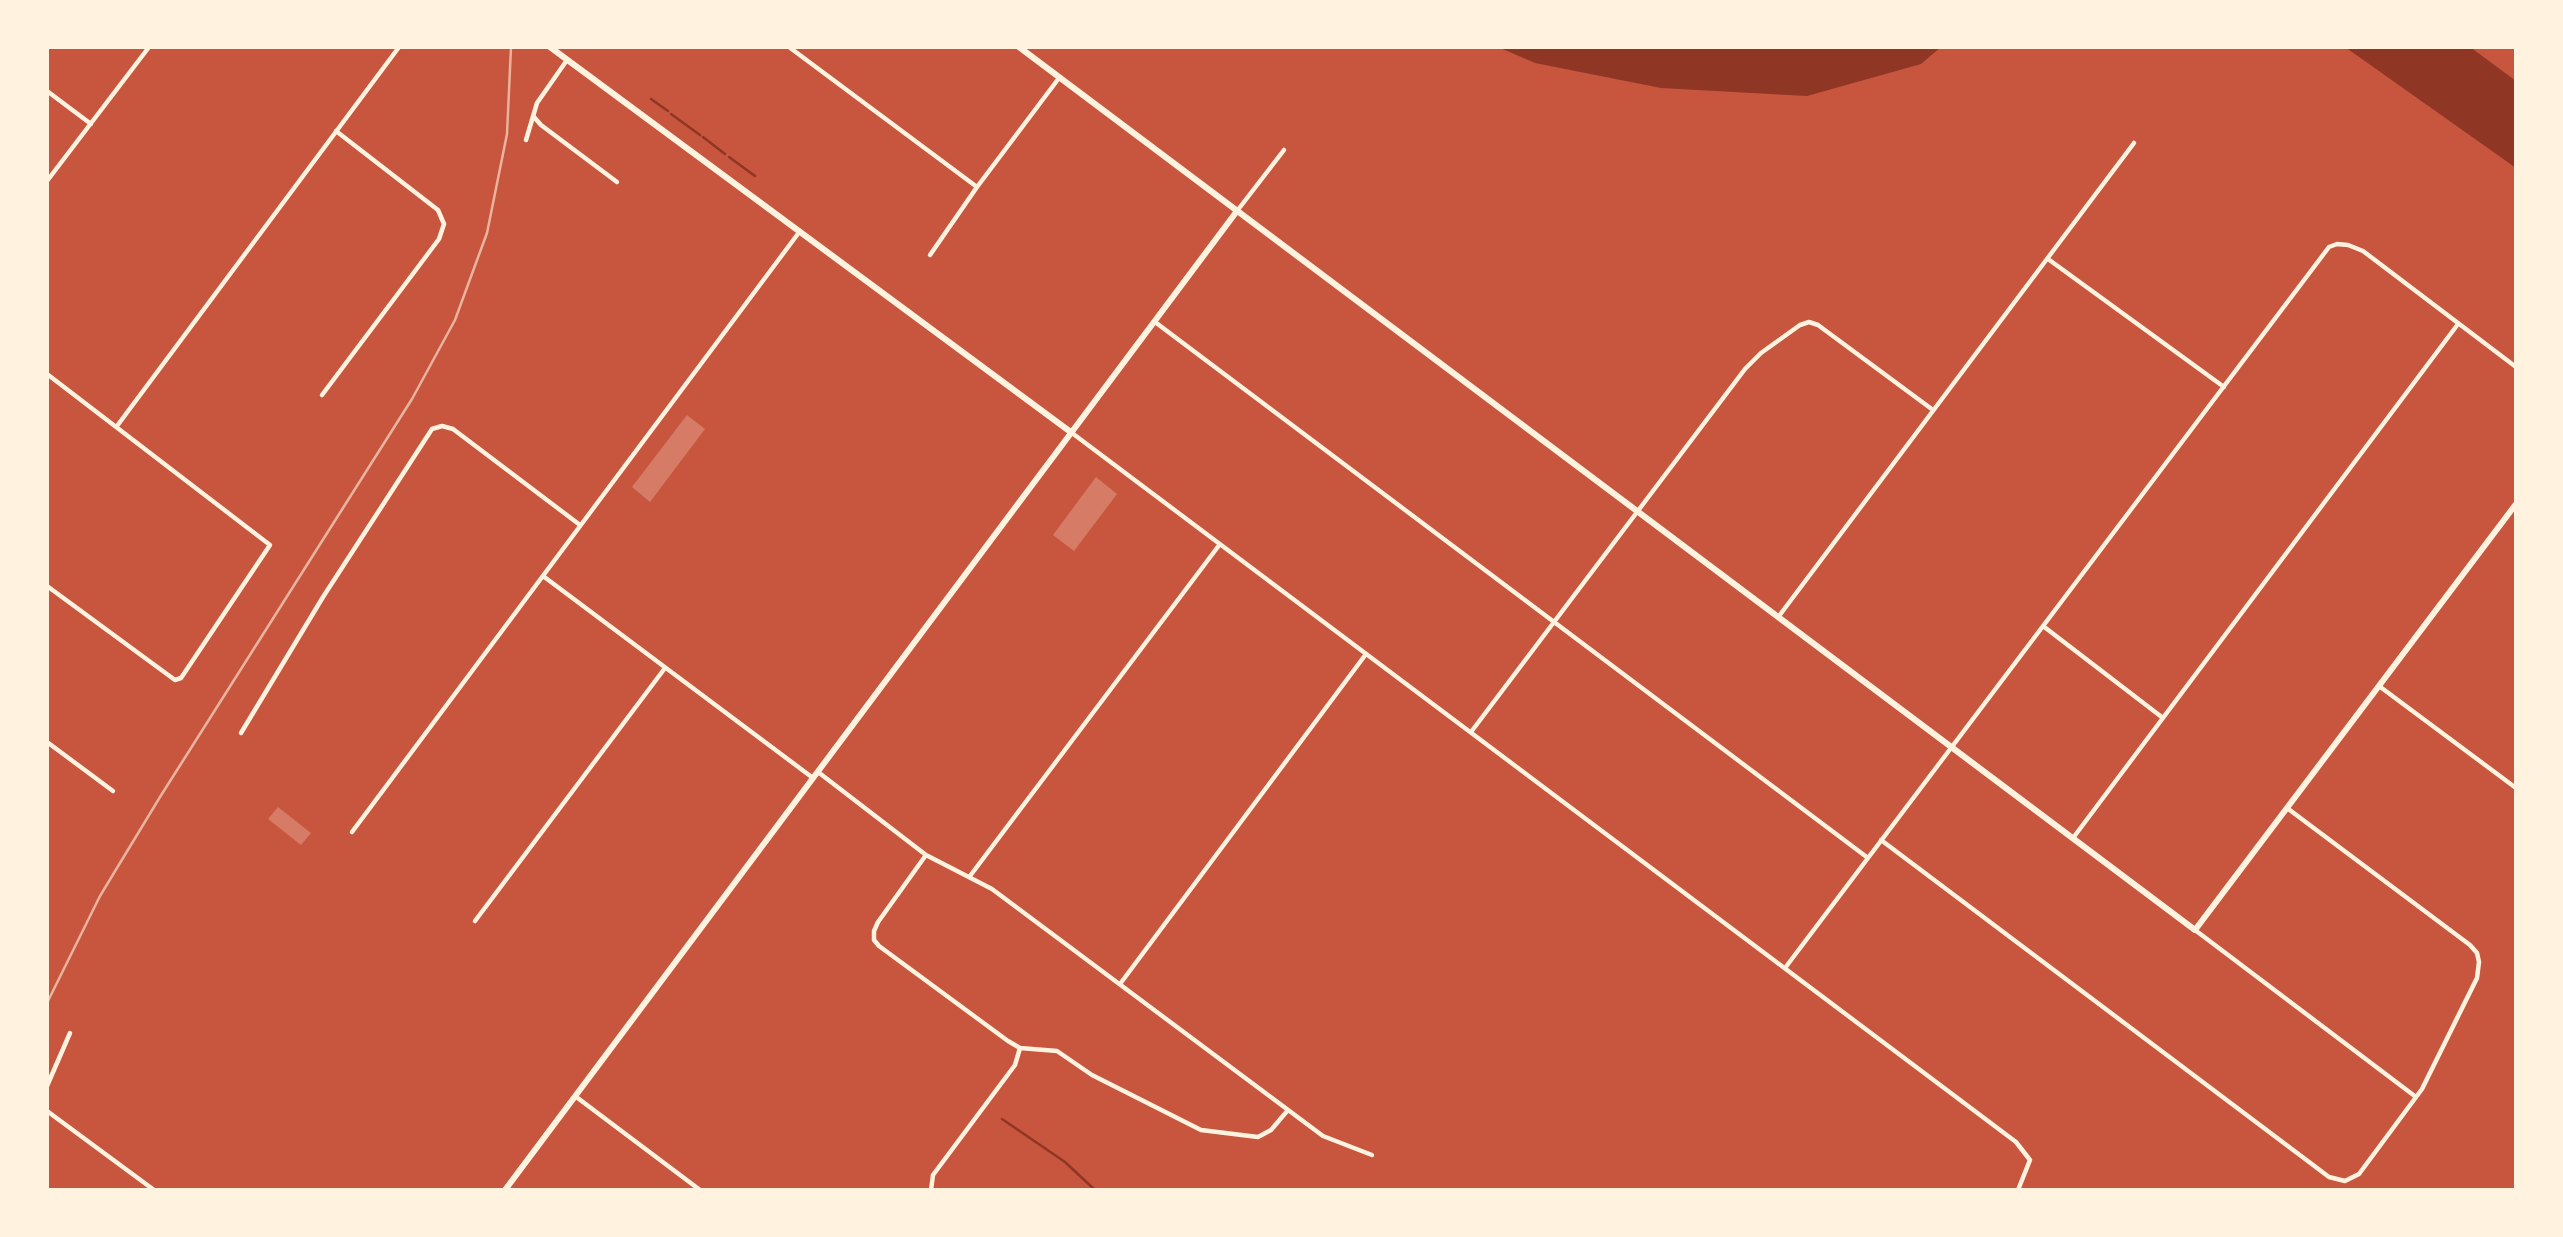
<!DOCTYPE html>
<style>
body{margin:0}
#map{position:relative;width:2563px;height:1237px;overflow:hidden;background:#c8553d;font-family:Overpass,sans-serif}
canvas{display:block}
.frame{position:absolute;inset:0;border:49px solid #fff3e0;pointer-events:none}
</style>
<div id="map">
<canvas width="2563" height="1237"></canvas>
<div class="frame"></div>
</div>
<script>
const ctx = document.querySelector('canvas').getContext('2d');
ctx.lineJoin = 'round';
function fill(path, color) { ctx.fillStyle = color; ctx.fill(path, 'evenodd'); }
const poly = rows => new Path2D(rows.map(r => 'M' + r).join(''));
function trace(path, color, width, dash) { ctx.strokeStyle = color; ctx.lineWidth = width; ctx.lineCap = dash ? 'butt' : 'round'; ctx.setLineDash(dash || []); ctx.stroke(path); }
const water = poly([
 [1498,47,1941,47,1921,64,1807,96,1661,88,1535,63],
 [2345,47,2470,47,2516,81,2516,168]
]);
const stream = poly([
 [651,99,668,111],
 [671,114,700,135],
 [703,137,725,154],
 [729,157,755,176],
 [1002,1119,1065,1162,1095,1190]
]);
const building = poly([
 [687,415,705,429,650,502,632,487],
 [1096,477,1117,494,1074,551,1053,535],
 [278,807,311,833,301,845,268,819]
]);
const minor = poly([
 [789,47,977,187],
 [47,91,91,124],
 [534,117,541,125,617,182],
 [526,140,537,103,567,60],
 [47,181,149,47],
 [1237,211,1284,150],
 [930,255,977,187,1059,78],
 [2048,259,2224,387],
 [1155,322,1868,858],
 [47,374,270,545,181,678,175,680,47,586],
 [322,395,439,239,444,224,438,210,336,131],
 [117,426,399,47],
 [1072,433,2016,1142,2030,1160,2018,1190],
 [543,576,813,778],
 [1779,616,2134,143],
 [2043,626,2163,718],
 [2379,686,2516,788],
 [1471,732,1745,369,1761,353,1800,325,1809,322,1818,325,1933,410],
 [241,733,323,597,432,429,442,426,453,429,580,525],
 [47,742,113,791],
 [818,772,926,855,992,889,1323,1136,1372,1155],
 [352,832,800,231],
 [2073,838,2458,324],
 [1881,840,2329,1177,2345,1181,2359,1174,2422,1089,2477,978,2479,962,2477,953,2470,945,2287,808],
 [926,855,878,922,874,931,874,940,879,946,1008,1041,1020,1048,1057,1051,1092,1075,1201,1130,1258,1137,1271,1130,1288,1110],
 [970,876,1220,544],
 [475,921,665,668],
 [2195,930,2416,1097],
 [1785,968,2329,247,2337,244,2348,245,2363,251,2516,367],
 [1120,984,1366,654],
 [47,1086,70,1033],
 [575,1096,700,1190],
 [47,1111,154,1190],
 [931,1190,933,1175,1015,1065,1020,1048]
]);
const tertiary = poly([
 [550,47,1072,433],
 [1019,47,2195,930,2516,504],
 [505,1190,1237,211]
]);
const rail = poly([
 [47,1003,100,896,160,797,412,399,455,320,487,233,507,134,511,47]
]);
fill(water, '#8f3625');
trace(stream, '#8f3625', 2.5);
fill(building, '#d67c66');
trace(minor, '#fff3e0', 4.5);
trace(tertiary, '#fff3e0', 6);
trace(rail, '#e9b49f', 2.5);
</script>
